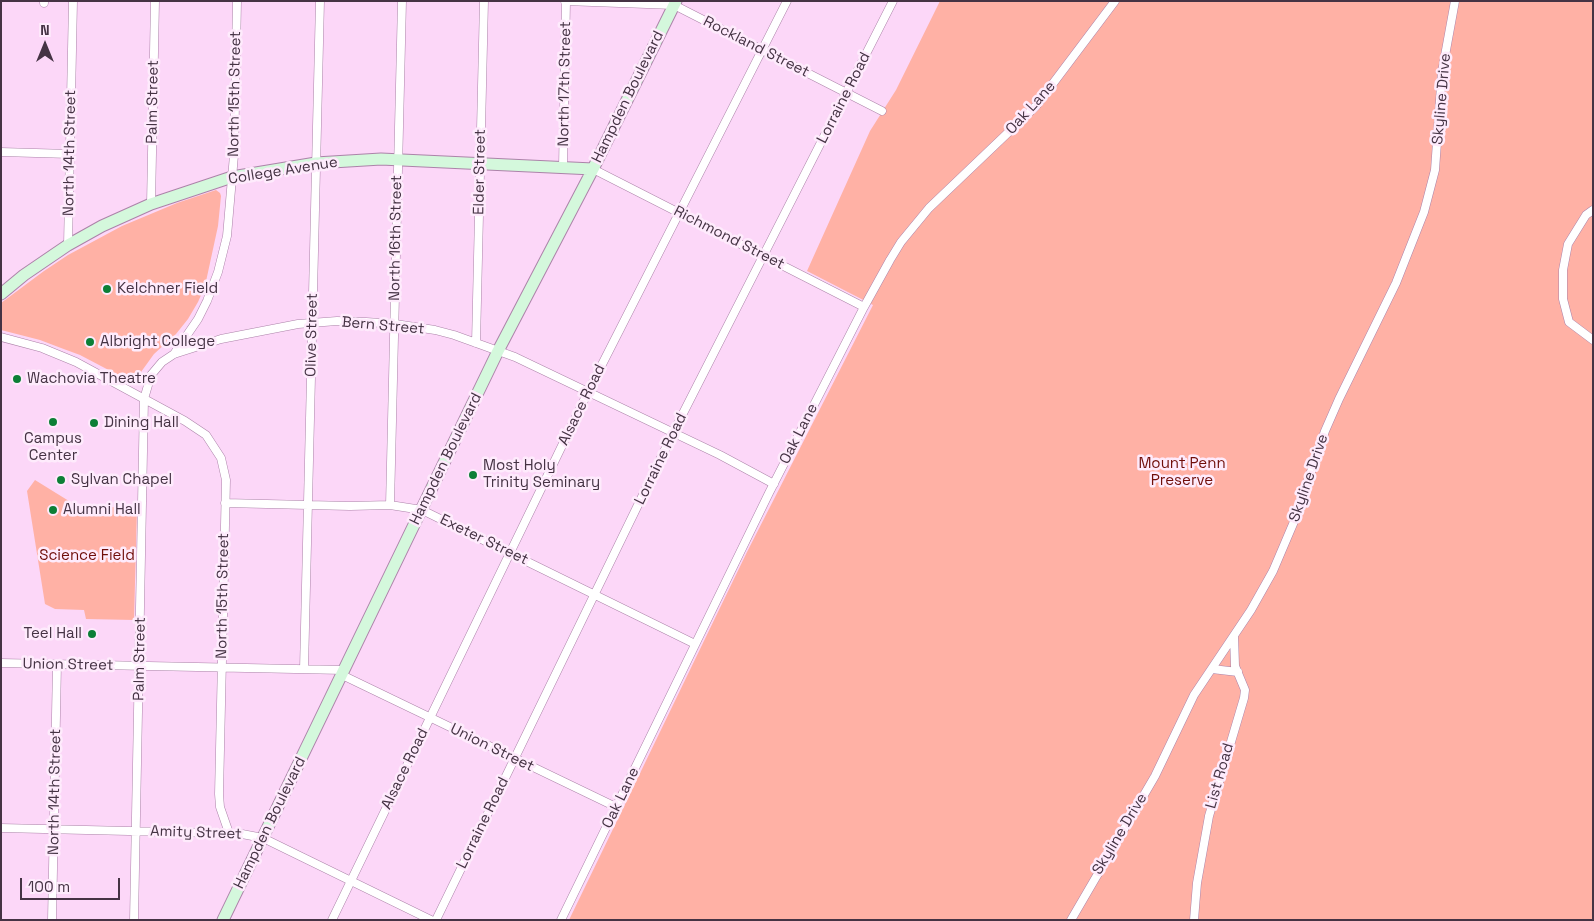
<!DOCTYPE html>
<style>
body{margin:0}
#map{position:relative;width:1594px;height:921px;overflow:hidden;background:#fcd7f8;font-family:"Space Grotesk",sans-serif}
canvas{display:block}
.frame{position:absolute;inset:0;border:2px solid #453344;pointer-events:none}
.north{position:absolute;left:20px;top:20px;width:50px;height:50px;-webkit-text-stroke:4px #feebfc;paint-order:stroke;rotate:0deg;font-size:14px;font-weight:700;line-height:20px;text-align:center;color:#453344}
.north::after{content:'';display:block;margin:auto;width:18px;height:22px;background:#453344;clip-path:polygon(50% 0,100% 100%,50% 72%,0 100%)}
.scale{position:absolute;left:20px;top:878px;width:100px;height:22px;box-sizing:border-box;border:2px solid #453344;border-top:0;padding-left:6px;font-size:15px;line-height:18px;white-space:nowrap;color:#453344;-webkit-text-stroke:4px #feebfc;paint-order:stroke}
</style>
<div id="map">
<canvas width="1594" height="921"></canvas>
<div class="frame"></div>
<div class="north">N</div>
<div class="scale">100 m</div>
</div>
<script>
const ctx = document.querySelector('canvas').getContext('2d');
ctx.lineJoin = 'round';
function fill(path, color) { ctx.fillStyle = color; ctx.fill(path, 'evenodd'); }
const poly = rows => new Path2D(rows.map(r => 'M' + r).join(''));
function trace(path, color, width, dash) { ctx.strokeStyle = color; ctx.lineWidth = width; ctx.lineCap = dash ? 'butt' : 'round'; ctx.setLineDash(dash || []); ctx.stroke(path); }
function label(font, color, halo, rows, align = 'center') {
  ctx.font = font + ' "Space Grotesk",sans-serif'; ctx.lineWidth = 5; ctx.setLineDash([]); ctx.textBaseline = 'middle'; ctx.strokeStyle = halo; ctx.fillStyle = color; for (const [text, x, y, turn = 0] of rows) {
    ctx.save(); ctx.translate(x, y); ctx.rotate((+turn || 0) * Math.PI / 180); ctx.textAlign = isNaN(turn) ? turn : align; if (halo) ctx.strokeText(text, 0, 0); ctx.fillText(text, 0, 0); ctx.restore();
  }
}
const green = poly([
 [940,1,1593,1,1593,920,569,920,747,552,873,305,807,271,870,131,896,90],
 [216,190,220,193,221,196,218,226,205,286,198,302,188,319,176,334,154,354,141,372,134,376,120,376,80,355,61,348,40,340,1,330,1,303,44,271,68,255,122,226,177,203],
 [35,480,77,506,137,508,134,620,86,619,84,610,55,609,45,604,27,491]
]);
const street = poly([
 [565,1,674,5,882,111],
 [44,3,44,1],
 [1,152,70,154],
 [563,167,566,1],
 [593,169,864,307],
 [151,204,155,1],
 [1593,210,1586,215,1568,244,1563,270,1563,299,1569,322,1593,340],
 [68,245,73,1],
 [1,337,42,348,76,362,185,421,206,435,221,458,226,480,219,794,220,807,229,833],
 [476,343,484,1],
 [174,354,198,319,207,301,218,272,227,236,234,155,237,1],
 [225,503,350,506,390,505,422,510,695,644],
 [390,505,402,1],
 [1,663,344,670],
 [304,669,320,1],
 [1212,669,1238,672],
 [342,675,616,807],
 [1,828,214,833,242,834,263,838,431,920],
 [52,920,57,664],
 [134,920,144,399,151,375,162,362,174,354,221,339,298,324,337,321,366,322,395,324,435,330,454,335,515,357,720,455,774,484],
 [332,920,588,392,787,1],
 [436,920,673,433,893,1],
 [561,920,769,493,864,307,890,260,901,242,929,208,1036,106,1115,1],
 [1071,920,1155,776,1194,695,1251,610,1273,571,1293,524,1325,431,1339,399,1396,283,1424,212,1435,170,1442,72,1455,1],
 [1194,920,1197,883,1209,816,1244,698,1245,690,1235,666,1234,636]
]);
const secondary = poly([
 [1,294,24,275,68,245,102,226,151,204,232,177,316,163,381,159,593,169],
 [223,920,498,351,593,169,676,1]
]);
const markers = [
 [107,289,5,"#0c7f36"],
 [90,342,5,"#0c7f36"],
 [17,379,5,"#0c7f36"],
 [53,422,5,"#0c7f36"],
 [94,423,5,"#0c7f36"],
 [473,475,5,"#0c7f36"],
 [61,480,5,"#0c7f36"],
 [53,510,5,"#0c7f36"],
 [92,634,5,"#0c7f36"]
];
const streetNames = [
 ["Rockland Street",756,47,27],
 ["North 17th Street",565,84,-89],
 ["North 15th Street",235,94,-89],
 ["Hampden Boulevard",628,97,-64],
 ["Lorraine Road",844,98,-63],
 ["Skyline Drive",1442,99,-85],
 ["Palm Street",153,102,-89],
 ["Oak Lane",1031,108,-48],
 ["North 14th Street",70,153,-89],
 ["College Avenue",283,171,-9],
 ["Elder Street",480,172,-89],
 ["North 16th Street",396,238,-89],
 ["Richmond Street",729,238,27],
 ["Bern Street",383,326,5],
 ["Olive Street",312,335,-89],
 ["Alsace Road",582,405,-64],
 ["Oak Lane",799,434,-63],
 ["Hampden Boulevard",446,459,-64],
 ["Lorraine Road",661,459,-64],
 ["Skyline Drive",1309,478,-71],
 ["Exeter Street",484,540,26],
 ["North 15th Street",223,596,-89],
 ["Palm Street",140,659,-89],
 ["Union Street",68,665,1],
 ["Union Street",492,748,26],
 ["Alsace Road",405,769,-64],
 ["List Road",1220,776,-74],
 ["North 14th Street",55,792,-89],
 ["Oak Lane",621,798,-64],
 ["Hampden Boulevard",270,823,-64],
 ["Lorraine Road",483,823,-64],
 ["Amity Street",196,833,2],
 ["Skyline Drive",1120,834,-59]
];
const poiNames = [
 ["Kelchner Field",117,289],
 ["Albright College",100,342],
 ["Wachovia Theatre",27,379],
 ["Dining Hall",104,423],
 ["Campus",53,439,"center"],
 ["Center",53,456,"center"],
 ["Most Holy",483,466],
 ["Trinity Seminary",483,483],
 ["Sylvan Chapel",71,480],
 ["Alumni Hall",63,510],
 ["Teel Hall",82,634,"right"]
];
const parkNames = [
 ["Mount Penn",1182,464],
 ["Preserve",1182,481],
 ["Science Field",87,556]
];
fill(green, '#ffb1a5');
trace(street, '#ac83a9', 9);
trace(secondary, '#ac83a9', 13);
trace(street, '#fff', 8);
trace(secondary, '#d4f8dc', 11);
for (const [x, y, r, color] of markers) { const dot = new Path2D(); dot.arc(x, y, r, 0, 2 * Math.PI); ctx.fillStyle = color; ctx.fill(dot); trace(dot, '#feebfc', 2); }
label('15px', '#453344', '#feebfc', streetNames);
label('15px', '#453344', '#feebfc', poiNames, 'left');
label('15px', '#700e09', '#feebfc', parkNames);
</script>
